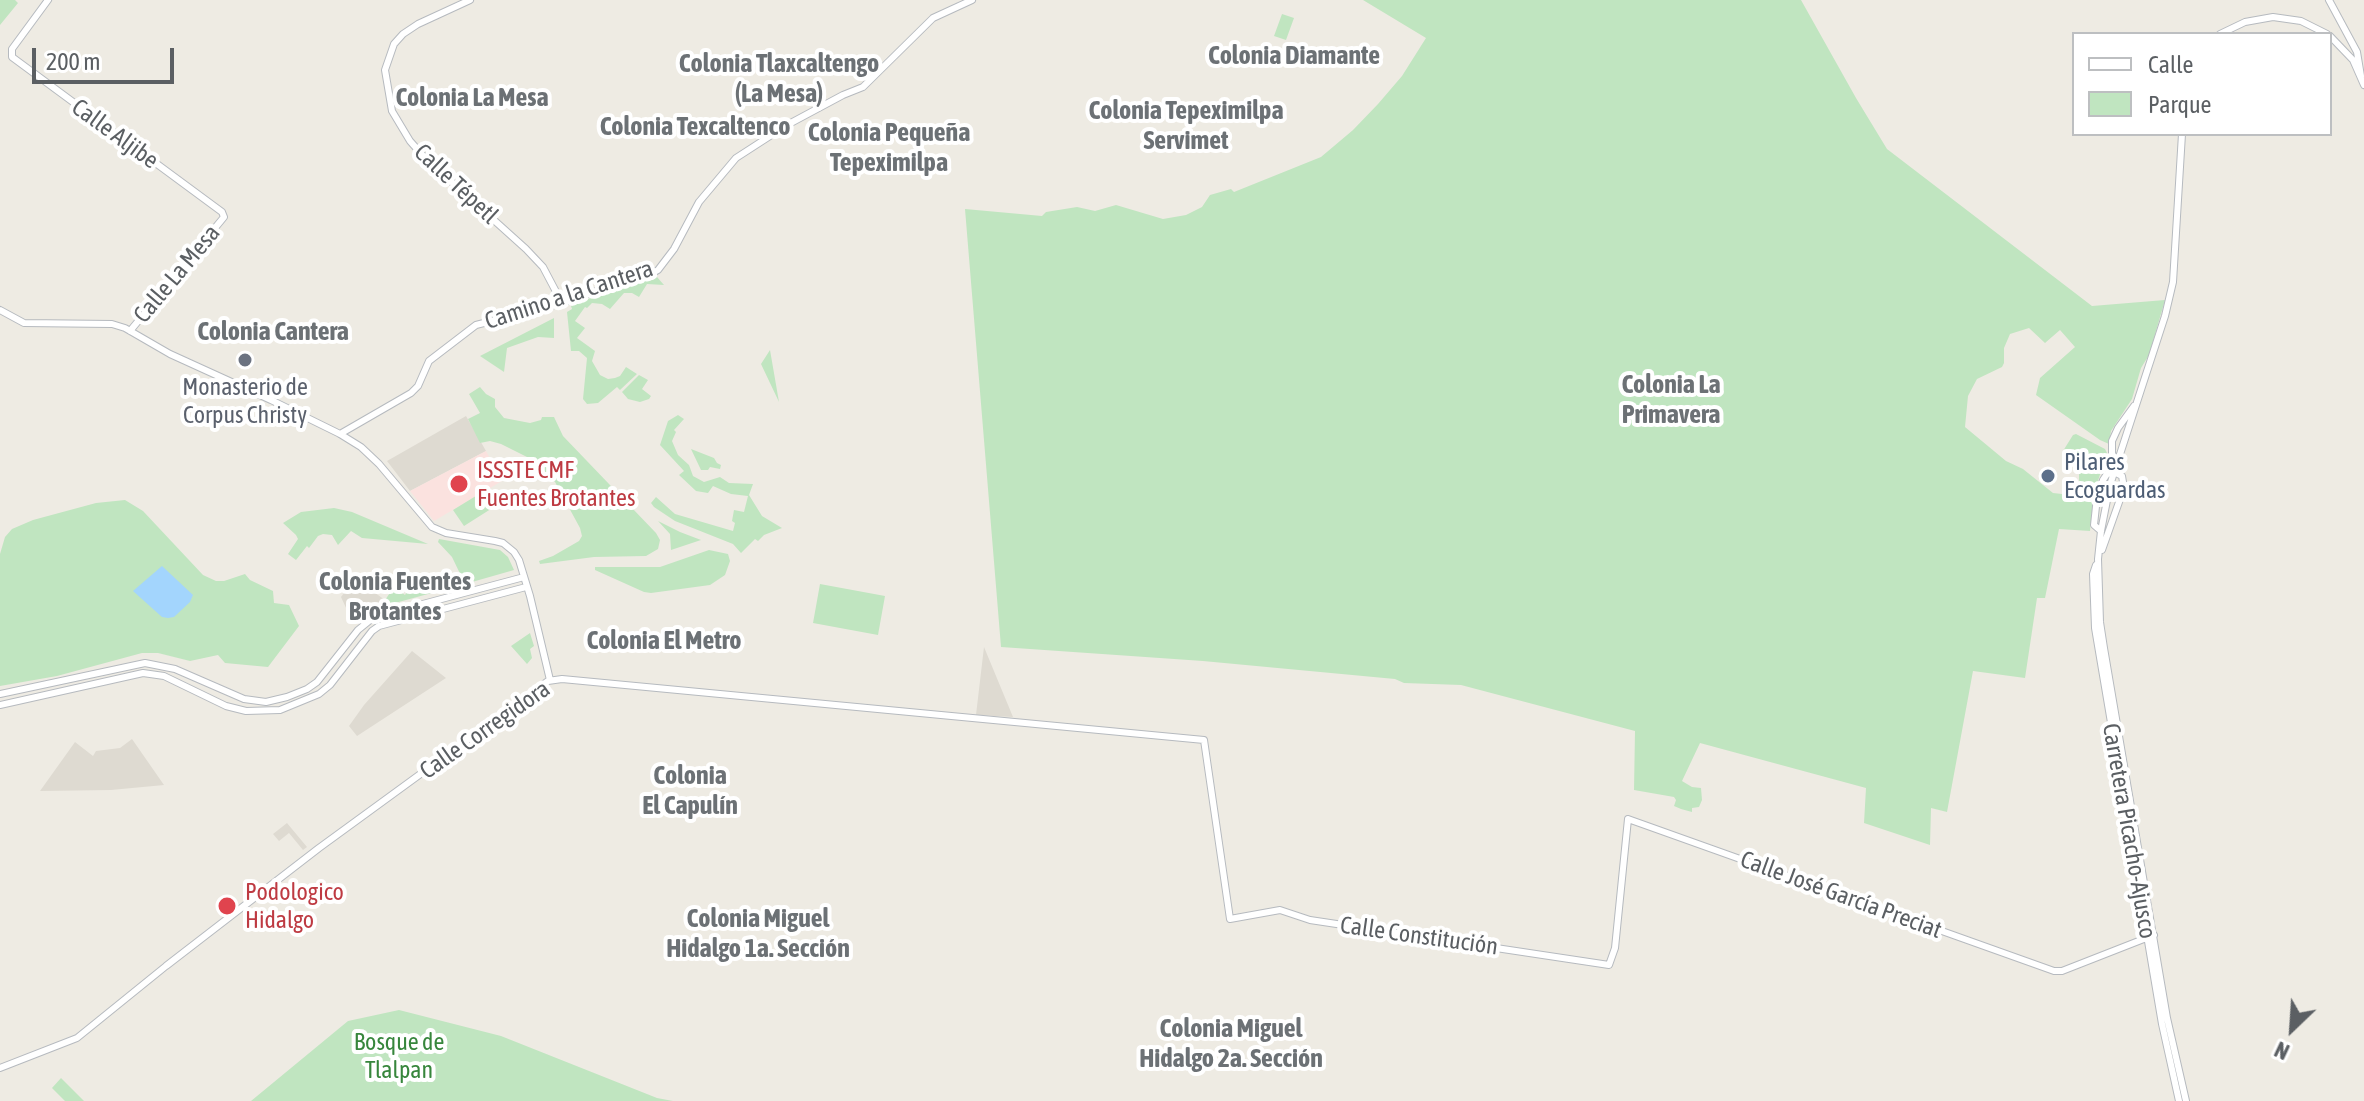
<!DOCTYPE html>
<meta charset="utf-8">
<style>
body{margin:0}
#map{position:relative;width:2364px;height:1101px;overflow:hidden;background:#eeebe3;font-family:"Asap Condensed",sans-serif}
canvas{display:block}
.legend{position:absolute;left:2072px;top:32px;width:260px;height:104px;box-sizing:border-box;background:#fff;border:2px solid #bdbfc1;margin:0;padding:10px 14px;list-style:none;font-size:24px;color:#5b5f63}
.legend li{display:flex;align-items:center;gap:16px;height:40px}
.legend b{width:40px;border:2px solid #bdbfc1}
.north{position:absolute;left:2252px;top:989px;width:80px;height:80px;-webkit-text-stroke:6px #fff;paint-order:stroke;rotate:205deg;font-size:22px;font-weight:700;line-height:32px;text-align:center;color:#5b5f63}
.north::after{content:'';display:block;margin:auto;width:28px;height:36px;background:#5b5f63;clip-path:polygon(50% 0,100% 100%,50% 72%,0 100%)}
.scale{position:absolute;left:32px;top:48px;width:142px;height:36px;box-sizing:border-box;border:4px solid #5b5f63;border-top:0;padding-left:10px;font-size:24px;line-height:28px;white-space:nowrap;color:#5b5f63;-webkit-text-stroke:6px #fff;paint-order:stroke}
</style>
<div id="map">
<canvas width="2364" height="1101"></canvas>
<ul class="legend">
<li><b style="height:10px;background:#fff"></b>Calle</li>
<li><b style="height:22px;background:#c0e5c0"></b>Parque</li>
</ul>
<div class="north">N</div>
<div class="scale">200 m</div>
</div>
<script>
const ctx = document.querySelector('canvas').getContext('2d');
ctx.lineJoin = 'round';
function fill(path, color) { ctx.fillStyle = color; ctx.fill(path, 'evenodd'); }
const poly = rows => new Path2D(rows.map(r => 'M' + r).join(''));
function trace(path, color, width, dash) { ctx.strokeStyle = color; ctx.lineWidth = width; ctx.lineCap = dash ? 'butt' : 'round'; ctx.setLineDash(dash || []); ctx.stroke(path); }
function label(font, color, halo, rows, align = 'center') {
  ctx.font = font + ' "Asap Condensed",sans-serif'; ctx.lineWidth = 8; ctx.setLineDash([]); ctx.textBaseline = 'middle'; ctx.strokeStyle = halo; ctx.fillStyle = color; for (const [text, x, y, turn = 0] of rows) {
    ctx.save(); ctx.translate(x, y); ctx.rotate((+turn || 0) * Math.PI / 180); ctx.textAlign = isNaN(turn) ? turn : align; if (halo) ctx.strokeText(text, 0, 0); ctx.fillText(text, 0, 0); ctx.restore();
  }
}
const education = poly([
 [466,416,486,451,410,491,387,461],
 [354,580,357,580,385,600,384,606,363,615,353,623,341,597],
 [984,647,1013,717,976,715],
 [412,651,446,678,357,736,349,726,364,705],
 [132,739,164,785,111,790,40,791,75,742,93,756,96,751,120,748],
 [287,823,307,847,303,850,289,833,279,841,273,834]
]);
const medical = poly([
 [486,451,502,481,434,521,410,491]
]);
const green = poly([
 [0,0,15,0,18,3,0,25],
 [1363,0,1801,0,1856,98,1887,149,2092,306,2165,300,2149,355,2141,368,2132,399,2111,431,2109,444,2100,440,2036,395,2040,378,2075,347,2060,330,2045,343,2029,328,2010,334,2004,348,2004,363,2002,367,1977,379,1968,396,1965,427,2006,461,2023,469,2053,493,2062,494,2079,487,2079,474,2063,451,2073,435,2076,434,2105,449,2107,453,2094,493,2090,531,2059,529,2045,598,2037,598,2025,678,1973,671,1947,812,1931,808,1930,845,1864,823,1866,788,1700,743,1682,781,1692,787,1701,788,1702,800,1699,807,1692,808,1692,812,1681,809,1674,806,1676,800,1674,797,1634,790,1635,731,1461,685,1404,683,1395,679,1203,661,1001,647,965,209,1042,216,1046,212,1077,207,1095,211,1116,205,1163,219,1186,215,1202,207,1210,195,1231,189,1234,192,1321,157,1353,130,1378,104,1402,76,1426,38],
 [1282,14,1294,18,1286,40,1274,36],
 [657,277,664,285,647,284,639,297,632,293,624,293,610,309,602,304,592,303,587,308,585,307,575,321,585,328,577,338,595,351,592,361,600,375,608,379,615,378,620,376,626,367,637,374,620,390,617,387,598,403,587,404,583,399,587,358,579,351,571,351,567,312,572,309,571,306,627,283,652,280],
 [554,318,554,338,538,337,507,348,504,372,480,356],
 [770,350,779,402,761,364],
 [639,375,648,380,642,389,651,396,649,399,640,402,628,399,622,392],
 [480,387,486,394,495,399,495,407,504,418,530,423,541,420,542,417,554,417,563,436,656,533,660,540,658,549,646,556,594,557,540,564,539,561,553,556,579,541,582,536,580,528,555,482,535,461,501,444,490,441,480,443,468,419,480,413,469,394],
 [678,415,684,419,674,430,676,432,672,441,678,455,689,465,693,476,704,482,720,477,729,483,753,484,749,495,762,516,782,528,764,535,758,541,755,539,741,553,733,544,675,521,654,507,651,503,656,497,675,514,733,531,735,523,732,521,734,510,744,512,748,496,731,494,713,486,708,493,696,491,679,475,684,471,660,445,668,421],
 [691,449,714,458,717,463,721,465,720,469,710,467,708,470,701,470],
 [484,491,494,507,464,526,453,510],
 [125,500,143,511,203,575,216,581,224,581,245,574,250,580,273,591,274,603,289,605,299,626,268,667,225,663,218,655,190,661,158,653,142,653,57,676,0,686,0,554,5,537,12,529,33,520,96,503],
 [334,508,352,512,428,544,362,538,351,531,338,545,332,535,323,534,318,536,309,548,307,546,296,560,288,554,298,539,296,535,283,523,301,512],
 [658,521,680,532,701,540,671,550,670,534],
 [439,539,500,550,508,557,514,570,465,584,452,557,438,542],
 [709,550,728,554,730,561,725,575,710,585,651,593,644,592,595,570,595,567,660,567],
 [430,578,440,585,439,591,384,606,385,600,394,587,405,595,413,582,422,588],
 [820,584,885,596,878,635,813,623],
 [530,633,534,646,530,649,532,658,527,664,511,646],
 [399,1010,501,1036,657,1098,673,1101,251,1101,348,1021],
 [61,1078,84,1101,65,1101,52,1088]
]);
const water = poly([
 [162,566,193,595,190,602,174,617,168,618,162,617,133,591]
]);
const secondary = poly([
 [48,0,12,49,12,57,222,212,224,217,130,331],
 [470,0,418,24,403,34,394,44,385,70,392,111,410,141,425,158,526,249,543,267,562,303],
 [2329,0,2357,52,2361,76],
 [2220,34,2245,22,2273,17,2301,21,2327,34],
 [2330,36,2353,60,2364,85],
 [2182,134,2173,282,2165,316,2110,485,2101,531,2098,559,2100,622,2104,648,2167,1018,2186,1101],
 [0,310,24,323,112,324,125,328,170,354,271,400,340,434,361,447,379,464,432,527,446,533,495,541,503,543,514,552,519,560,530,596,550,680],
 [340,434,411,393,418,386,429,361,476,325,562,303,594,292,620,279,651,274,658,270,674,249,699,202,736,158,787,125,843,95,863,87,933,18,972,0],
 [2116,463,2112,453,2112,441,2118,428,2134,406],
 [2101,531,2094,525,2097,497,2103,480,2107,474,2114,472],
 [2102,550,2124,488,2122,476,2114,472],
 [2096,565,2093,574,2095,628,2162,1024,2179,1101],
 [0,694,145,663,175,669,244,699,266,702,287,697,307,689,317,682,358,630,374,617,524,577],
 [0,705,143,673,164,676,226,706,246,711,280,710,319,694,330,685,372,631,379,626,526,587],
 [0,1068,77,1038,166,966,319,848,548,681,562,679,1204,740,1230,919,1280,910,1310,920,1609,965,1615,948,1628,819,2054,971,2062,971,2154,935]
]);
const markers = [
 [245,360,8,"#6b7280"],
 [2048,476,8,"#5c6f8a"],
 [459,484,10,"#e0444e"],
 [227,906,10,"#e0444e"]
];
const streetNames = [
 ["Calle Aljibe",115,134,36],
 ["Calle Tépetl",456,184,43],
 ["Calle La Mesa",177,274,-50],
 ["Camino a la Cantera",569,295,-18],
 ["Calle Corregidora",485,730,-35],
 ["Carretera Picacho-Ajusco",2129,831,80],
 ["Calle José García Preciat",1841,895,20],
 ["Calle Constitución",1419,936,8]
];
const worshipNames = [
 ["Monasterio de",245,387],
 ["Corpus Christy",245,415]
];
const serviceNames = [
 ["Pilares",2064,462],
 ["Ecoguardas",2064,490]
];
const healthNames = [
 ["ISSSTE CMF",477,470],
 ["Fuentes Brotantes",477,498],
 ["Podologico",245,892],
 ["Hidalgo",245,920]
];
const parkNames = [
 ["Bosque de",399,1042],
 ["Tlalpan",399,1070]
];
const neighbourhoodNames = [
 ["Colonia Diamante",1294,56],
 ["Colonia Tlaxcaltengo",779,64],
 ["(La Mesa)",779,94],
 ["Colonia La Mesa",472,98],
 ["Colonia Tepeximilpa",1186,111],
 ["Servimet",1186,141],
 ["Colonia Texcaltenco",695,127],
 ["Colonia Pequeña",889,133],
 ["Tepeximilpa",889,163],
 ["Colonia Cantera",273,332],
 ["Colonia La",1671,385],
 ["Primavera",1671,415],
 ["Colonia Fuentes",395,582],
 ["Brotantes",395,612],
 ["Colonia El Metro",664,641],
 ["Colonia",690,776],
 ["El Capulín",690,806],
 ["Colonia Miguel",758,919],
 ["Hidalgo 1a. Sección",758,949],
 ["Colonia Miguel",1231,1029],
 ["Hidalgo 2a. Sección",1231,1059]
];
fill(education, '#dedad1');
fill(medical, '#fbe2df');
fill(green, '#c0e5c0');
fill(water, '#a3d5fd');
trace(secondary, '#b6babf', 8);
trace(secondary, '#fff', 6);
for (const [x, y, r, color] of markers) { const dot = new Path2D(); dot.arc(x, y, r, 0, 2 * Math.PI); ctx.fillStyle = color; ctx.fill(dot); trace(dot, '#fff', 3); }
label('24px', '#5b5f63', '#fff', streetNames);
label('24px', '#5b616d', '#fff', worshipNames);
label('24px', '#4e5e75', '#fff', serviceNames, 'left');
label('24px', '#be3a42', '#fff', healthNames, 'left');
label('24px', '#37863c', '#fff', parkNames);
label('bold 26px', '#6c7175', '#fff', neighbourhoodNames);
</script>
